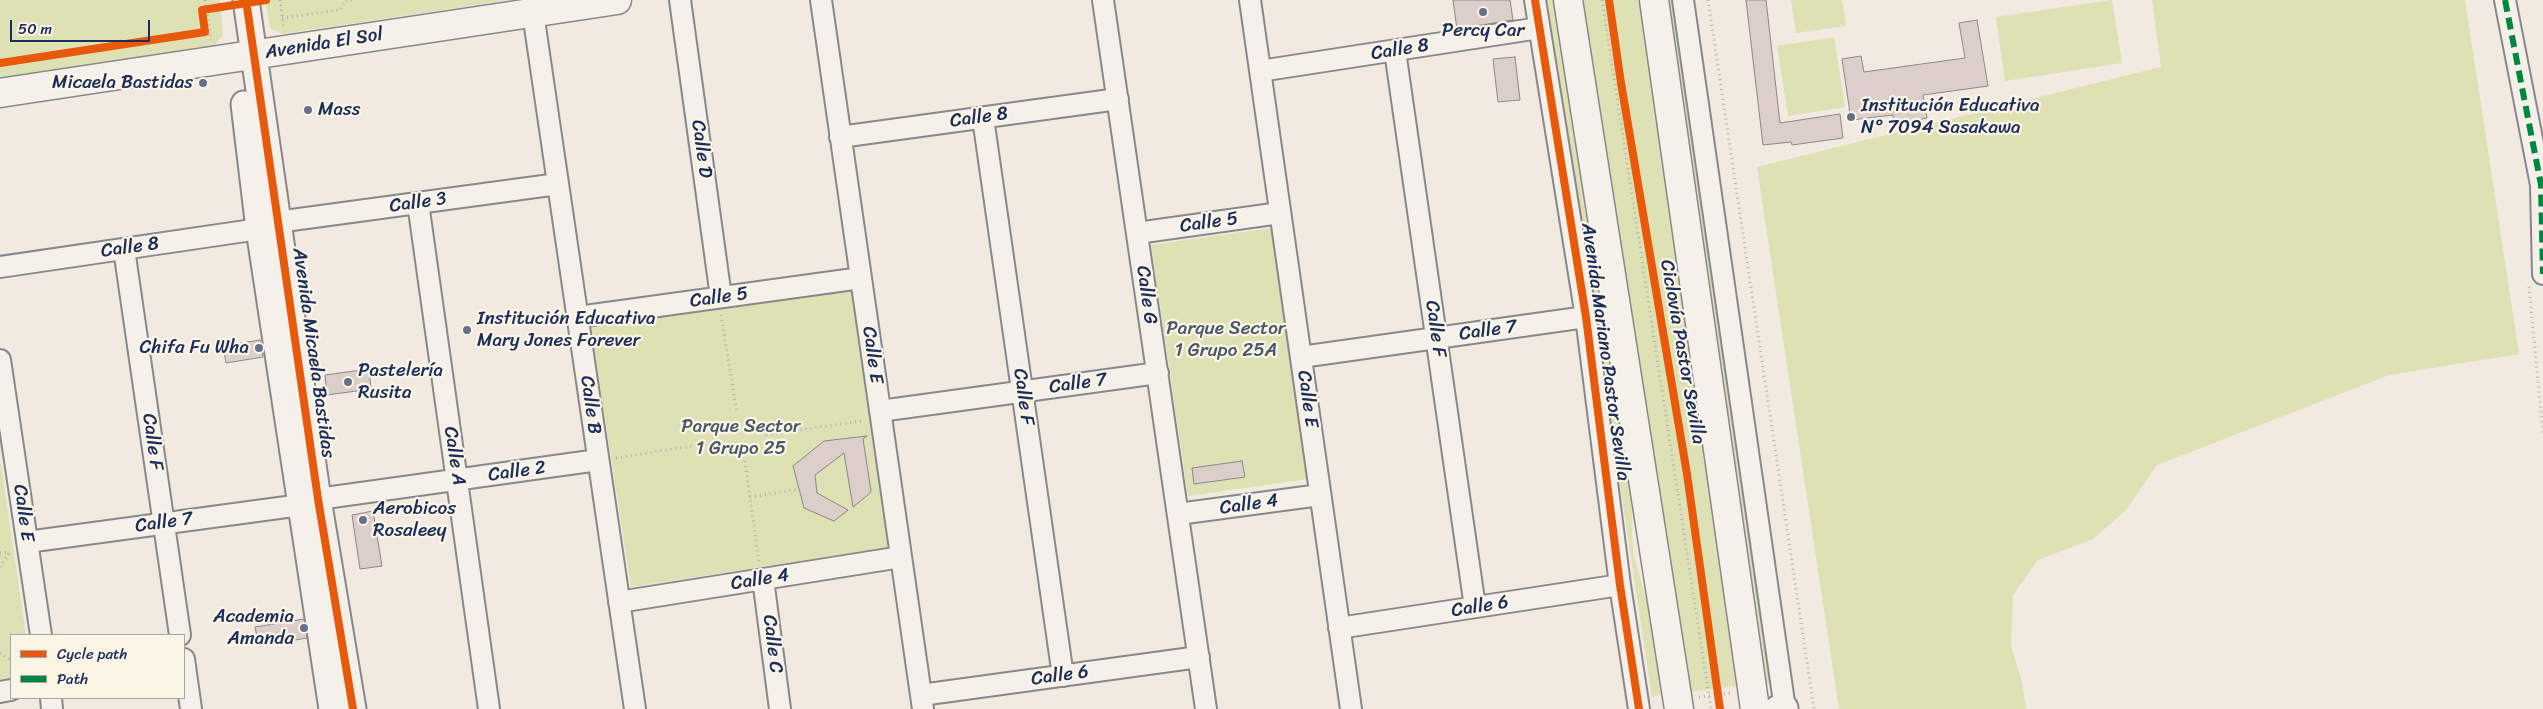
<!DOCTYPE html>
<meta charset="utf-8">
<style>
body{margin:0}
#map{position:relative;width:2543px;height:709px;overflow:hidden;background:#f2e9e0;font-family:Sriracha,sans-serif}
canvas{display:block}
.legend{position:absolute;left:10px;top:634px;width:175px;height:65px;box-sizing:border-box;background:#fcf5e5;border:1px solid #a2a6af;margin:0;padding:6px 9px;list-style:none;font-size:15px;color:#1b2f5e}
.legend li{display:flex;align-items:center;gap:10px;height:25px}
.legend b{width:25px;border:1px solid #a2a6af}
.scale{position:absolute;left:10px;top:20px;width:140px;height:22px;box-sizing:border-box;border:2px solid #1b2f5e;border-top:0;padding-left:6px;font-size:15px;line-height:18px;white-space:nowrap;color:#1b2f5e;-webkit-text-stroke:4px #fcf5e5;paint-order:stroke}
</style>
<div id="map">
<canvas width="2543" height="709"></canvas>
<ul class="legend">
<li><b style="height:6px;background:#e8590c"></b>Cycle path</li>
<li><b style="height:6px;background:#00873e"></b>Path</li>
</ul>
<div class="scale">50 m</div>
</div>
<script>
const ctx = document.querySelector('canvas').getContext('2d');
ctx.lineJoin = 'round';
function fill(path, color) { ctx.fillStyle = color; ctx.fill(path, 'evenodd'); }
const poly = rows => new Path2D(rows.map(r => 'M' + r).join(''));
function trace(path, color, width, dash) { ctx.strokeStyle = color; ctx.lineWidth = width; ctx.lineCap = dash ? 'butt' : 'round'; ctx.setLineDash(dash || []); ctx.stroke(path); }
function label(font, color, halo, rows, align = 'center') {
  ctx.font = font + ' Sriracha,sans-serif'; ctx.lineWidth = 4.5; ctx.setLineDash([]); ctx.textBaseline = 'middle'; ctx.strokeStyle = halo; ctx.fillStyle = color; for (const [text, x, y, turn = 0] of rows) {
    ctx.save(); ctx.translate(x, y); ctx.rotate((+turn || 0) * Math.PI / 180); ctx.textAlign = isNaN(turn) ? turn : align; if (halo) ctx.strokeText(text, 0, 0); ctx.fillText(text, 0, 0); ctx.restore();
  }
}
const green = poly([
 [0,0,220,0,223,35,215,45,0,80],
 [265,0,509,0,282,34,270,28],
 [1547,0,1562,0,1633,486,1632,535,1634,557,1650,611,1666,694,1652,697],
 [1583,0,1639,0,1739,686,1688,692],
 [1662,0,1672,0,1771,683,1760,685],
 [1791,0,1842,0,1846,26,1796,33],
 [2112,0,2122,63,2005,81,1996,17],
 [2152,0,2465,0,2519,354,2389,375,2157,465,2125,511,2093,539,2038,560,2013,595,2011,646,2022,682,2026,709,1839,709,1757,167,2161,67],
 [1834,37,1845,107,1788,116,1777,46],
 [1271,228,1308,479,1188,496,1151,245],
 [853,287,890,547,631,587,591,328],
 [0,458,26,635,11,635,11,678,0,679]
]);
const building = poly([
 [1453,0,1510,0,1513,20,1457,29,1453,0],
 [1746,0,1766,0,1780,123,1840,114,1843,138,1792,145,1791,142,1763,145,1746,0],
 [1977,20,1988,86,1923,95,1927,118,1894,126,1893,115,1851,120,1842,59,1861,56,1864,72,1965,58,1959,23,1977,20],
 [1515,57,1520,100,1498,102,1493,59,1515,57],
 [260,340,263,357,226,363,223,346,260,340],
 [369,369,371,389,327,395,325,375,369,369],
 [867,436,863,439,871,491,869,494,853,507,844,453,815,475,817,493,848,510,834,521,804,508,793,466,824,441,867,436],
 [1242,461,1245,477,1194,484,1192,468,1242,461],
 [373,511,382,566,360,569,352,515,373,511],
 [304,619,307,638,259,646,255,627,304,619]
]);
const path = poly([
 [205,0,211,40],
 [280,0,284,29],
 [1602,0,1711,709],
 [1708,0,1814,709],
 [282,18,340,10,345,1,352,0],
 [2529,287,2543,433],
 [721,315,737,413],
 [766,435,862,421],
 [616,458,717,442],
 [745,461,759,562],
 [750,497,800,489],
 [0,553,9,552],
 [0,567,10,552],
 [0,653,11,661],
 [1699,697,1730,693]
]);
const minor = poly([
 [680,0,721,297],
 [821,0,923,709],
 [1103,0,1206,709],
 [1250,0,1351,709],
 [1535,0,1586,317,1620,585,1639,709],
 [1683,0,1785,709],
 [2505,0,2541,185,2543,274],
 [533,13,635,709],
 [1395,51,1475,607],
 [1260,71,1539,28],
 [983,118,1063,676],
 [840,137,1118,99],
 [418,203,489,709],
 [277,222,558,184],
 [1137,233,1280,213],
 [124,249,180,635],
 [0,267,259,229],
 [578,317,861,278],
 [1301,357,1586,317],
 [0,360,41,635],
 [880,411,1158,373],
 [318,499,598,460],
 [1178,514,1320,495],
 [27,542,301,505],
 [763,579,780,709],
 [619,602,901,557],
 [1339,628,1620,585],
 [184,659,191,709],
 [0,692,11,690],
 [921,695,1199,657],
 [51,698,52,709]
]);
const tertiary = poly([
 [246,0,318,499,353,709],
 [244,104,259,229,332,709],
 [1777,709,1785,708]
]);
const secondary = poly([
 [1568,0,1679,709],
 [1654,0,1755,709]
]);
const primary = poly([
 [0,93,617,0]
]);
const quiet = poly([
 [2505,0,2541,185,2543,274]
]);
const cycleway = poly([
 [246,0,318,499,353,709],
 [1535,0,1586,317,1620,585,1639,709],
 [1609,0,1621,83,1687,474,1720,709],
 [0,63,205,32,202,10,266,0]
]);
const markers = [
 [1483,12,5,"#66708c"],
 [203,83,5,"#66708c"],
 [308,110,5,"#66708c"],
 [1851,117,5,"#66708c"],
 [467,330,5,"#66708c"],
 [259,348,5,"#66708c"],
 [348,382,5,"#66708c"],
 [363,520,5,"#66708c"],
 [304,628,5,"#66708c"]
];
const poiNames = [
 ["Percy Car",1483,31,"center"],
 ["Micaela Bastidas",193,83,"right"],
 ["Institución Educativa",1861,106],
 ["N° 7094 Sasakawa",1861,128],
 ["Mass",318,110],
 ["Institución Educativa",477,319],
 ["Mary Jones Forever",477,341],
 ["Chifa Fu Wha",249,348,"right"],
 ["Pastelería",358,371],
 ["Rusita",358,393],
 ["Aerobicos",373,509],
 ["Rosaleey",373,531],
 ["Academia",294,617,"right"],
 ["Amanda",294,639,"right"]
];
const streetNames = [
 ["Avenida El Sol",324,44,-9],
 ["Calle 8",1400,50,-9],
 ["Calle 8",979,118,-8],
 ["Calle D",701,149,82],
 ["Calle 3",418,203,-8],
 ["Calle 5",1209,223,-8],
 ["Calle 8",130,248,-8],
 ["Calle G",1146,295,82],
 ["Calle 5",719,298,-8],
 ["Calle F",1435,329,82],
 ["Calle 7",1488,331,-8],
 ["Avenida Mariano Pastor Sevilla",1605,352,82],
 ["Ciclovía Pastor Sevilla",1682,352,80],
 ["Avenida Micaela Bastidas",313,353,82],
 ["Calle E",872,355,82],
 ["Calle 7",1078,384,-8],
 ["Calle F",1023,397,82],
 ["Calle E",1307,399,82],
 ["Calle B",590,405,82],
 ["Calle F",152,442,82],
 ["Calle A",454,456,81],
 ["Calle 2",517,472,-8],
 ["Calle 4",1249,505,-8],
 ["Calle E",23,513,82],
 ["Calle 7",164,523,-8],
 ["Calle 4",760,580,-9],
 ["Calle 6",1480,607,-9],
 ["Calle C",772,644,83],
 ["Calle 6",1060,676,-8]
];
const parkNames = [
 ["Parque Sector",1226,329],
 ["1 Grupo 25A",1226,351],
 ["Parque Sector",741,427],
 ["1 Grupo 25",741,449]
];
fill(green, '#dde1b3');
fill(building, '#dccfc9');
trace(building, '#88888c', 1);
trace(minor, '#88888c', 24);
trace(tertiary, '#88888c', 29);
trace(secondary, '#88888c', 31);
trace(primary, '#88888c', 31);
trace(path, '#b1b2b3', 3, [1, 4]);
trace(minor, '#f5f1ea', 20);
trace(tertiary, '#f5f1ea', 25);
trace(secondary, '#f5f1ea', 28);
trace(primary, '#f5f1ea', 28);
trace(quiet, '#00873e', 6, [12, 6]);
trace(cycleway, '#e8590c', 8);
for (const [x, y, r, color] of markers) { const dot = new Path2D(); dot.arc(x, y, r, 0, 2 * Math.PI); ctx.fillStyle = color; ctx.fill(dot); trace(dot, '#fcf5e5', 2); }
label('19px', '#1b2f5e', '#fcf5e5', poiNames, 'left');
label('19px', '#1b2f5e', '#fcf5e5', streetNames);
label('19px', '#475a6a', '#fcf5e5', parkNames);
</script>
